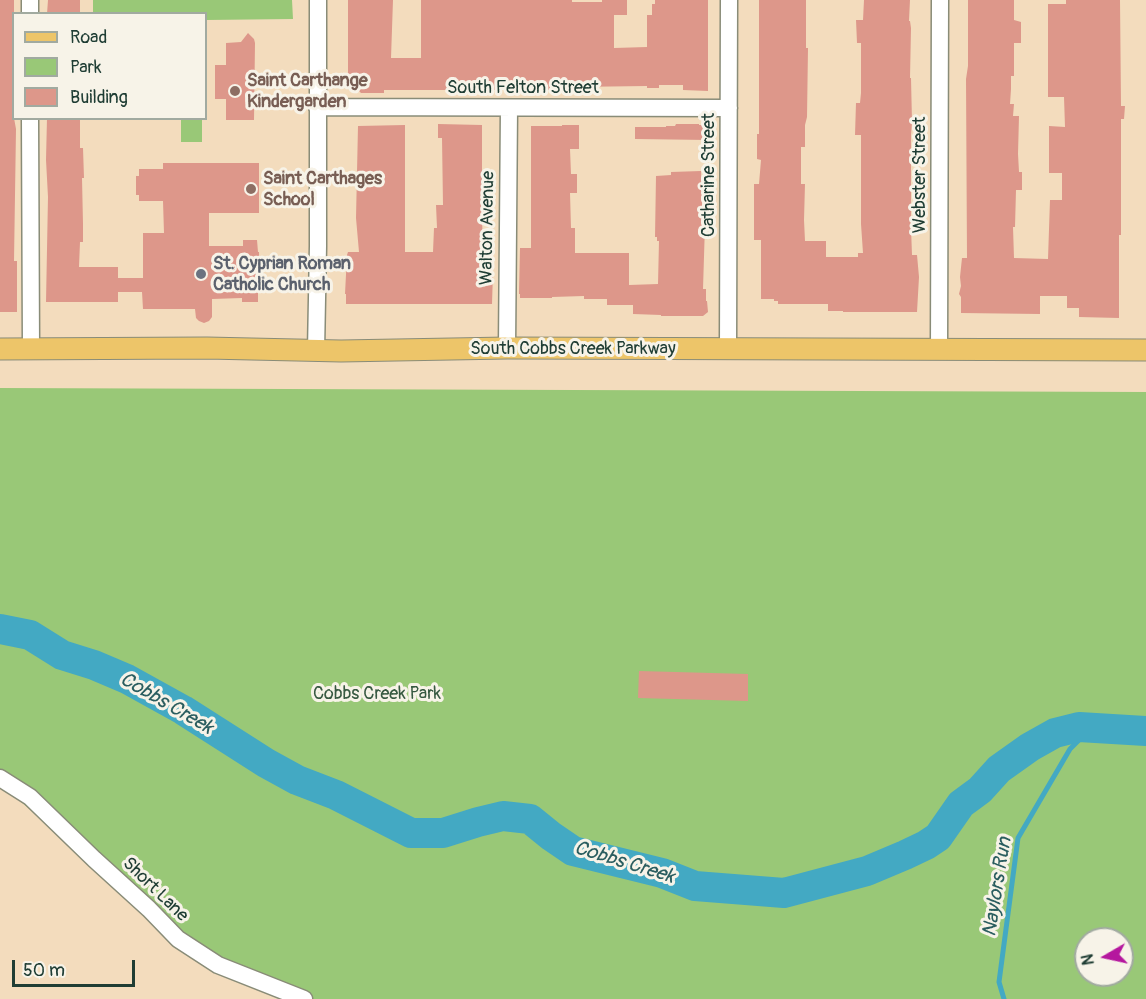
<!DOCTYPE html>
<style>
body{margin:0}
#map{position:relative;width:1146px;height:999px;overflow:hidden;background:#f3dcbd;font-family:Pangolin,sans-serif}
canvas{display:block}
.legend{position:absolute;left:12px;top:12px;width:195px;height:108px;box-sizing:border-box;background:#f7f3e8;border:2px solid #a1aaa0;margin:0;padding:8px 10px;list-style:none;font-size:18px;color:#1f3d34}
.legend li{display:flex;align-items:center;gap:12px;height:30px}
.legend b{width:30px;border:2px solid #a1aaa0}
.north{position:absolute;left:1074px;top:927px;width:60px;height:60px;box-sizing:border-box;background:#f7f3e8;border:2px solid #a1aaa0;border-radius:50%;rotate:261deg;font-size:16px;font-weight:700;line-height:24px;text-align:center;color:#1f3d34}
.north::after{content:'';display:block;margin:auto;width:21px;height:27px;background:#b5179e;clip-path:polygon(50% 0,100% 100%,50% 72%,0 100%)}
.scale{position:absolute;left:12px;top:960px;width:123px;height:27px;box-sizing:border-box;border:3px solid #1f3d34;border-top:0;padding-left:8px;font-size:18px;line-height:21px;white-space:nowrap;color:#1f3d34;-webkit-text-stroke:4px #f7f3e8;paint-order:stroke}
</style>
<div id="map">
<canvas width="1146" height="999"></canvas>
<ul class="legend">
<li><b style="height:8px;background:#edc569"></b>Road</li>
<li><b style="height:16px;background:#99c877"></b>Park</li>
<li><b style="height:16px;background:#dd978a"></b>Building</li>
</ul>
<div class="north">N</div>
<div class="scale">50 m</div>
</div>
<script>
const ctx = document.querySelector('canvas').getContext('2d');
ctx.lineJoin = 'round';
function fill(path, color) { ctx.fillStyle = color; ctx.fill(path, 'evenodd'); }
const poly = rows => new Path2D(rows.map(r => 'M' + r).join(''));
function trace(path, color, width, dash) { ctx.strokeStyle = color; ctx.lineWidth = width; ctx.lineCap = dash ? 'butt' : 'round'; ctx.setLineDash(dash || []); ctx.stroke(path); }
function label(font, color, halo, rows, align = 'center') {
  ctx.font = font + ' Pangolin,sans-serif'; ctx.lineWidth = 6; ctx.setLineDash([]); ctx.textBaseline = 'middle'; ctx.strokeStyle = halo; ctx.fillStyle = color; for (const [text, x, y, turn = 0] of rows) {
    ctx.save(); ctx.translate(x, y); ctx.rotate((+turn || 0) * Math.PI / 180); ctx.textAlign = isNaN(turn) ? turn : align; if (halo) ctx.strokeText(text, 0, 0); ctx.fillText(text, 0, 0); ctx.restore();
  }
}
const green = poly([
 [93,0,292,0,293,19,206,20,206,14,93,13],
 [181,119,202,119,202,142,181,142],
 [0,388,1146,392,1146,999,313,999,193,948,0,784],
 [1086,939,1122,939,1122,975,1086,975]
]);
const stream = poly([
 [1004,999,999,982,1018,838,1070,749,1091,728]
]);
const river = poly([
 [0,629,30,635,62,655,94,665,127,679,183,710,266,763,297,780,336,795,411,833,443,833,478,822,503,816,530,819,551,836,573,851,662,873,695,886,784,893,867,871,905,855,926,845,938,837,961,804,980,790,999,769,1030,747,1055,733,1079,727,1146,731]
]);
const building = poly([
 [0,0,14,0,14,118,16,129,14,261,17,261,17,312,0,312],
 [48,0,80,0,80,14,47,14],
 [348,0,393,0,391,58,421,58,421,0,572,0,572,2,602,2,602,0,627,0,627,15,614,15,614,48,647,47,647,15,652,15,652,4,655,4,655,0,708,0,708,91,683,90,683,85,659,85,659,88,647,88,647,86,573,87,572,90,384,90,384,93,361,93,359,91,349,90,349,83,348,83],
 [759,0,806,0,806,48,808,48,807,117,805,125,805,147,801,147,801,184,805,184,804,220,805,241,826,241,826,257,858,257,858,253,863,253,861,224,861,135,855,135,856,103,860,103,861,93,861,43,857,43,856,20,863,20,864,0,910,0,909,21,910,21,911,28,910,78,911,78,912,122,911,135,911,228,912,255,917,255,919,277,917,312,843,312,843,311,828,311,828,304,778,304,778,301,774,301,774,299,761,299,761,240,754,240,754,184,759,184,761,160,757,159,757,134,759,134],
 [968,0,1014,0,1014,20,1021,22,1021,43,1014,43,1014,76,1011,76,1011,89,1010,104,1014,104,1013,116,1019,116,1018,154,1019,172,1022,172,1022,190,1016,190,1015,227,1013,227,1014,258,1048,259,1050,200,1062,200,1062,173,1049,173,1049,126,1065,127,1064,97,1048,97,1048,4,1066,4,1066,0,1120,0,1121,106,1125,106,1124,119,1121,119,1121,235,1119,235,1119,318,1079,317,1079,308,1067,308,1067,296,1040,296,1040,314,961,313,961,297,959,294,961,286,960,277,962,258,967,258,966,79,968,66],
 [248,33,254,39,255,43,254,120,226,120,226,99,215,99,215,65,226,65,226,43,241,42],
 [47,118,80,118,80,148,83,148,84,178,82,178,83,224,83,242,80,242,79,267,118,267,118,278,143,278,143,233,164,233,163,201,139,201,139,195,136,195,136,176,139,176,139,169,163,169,163,163,259,163,259,213,209,213,209,246,243,246,243,240,257,240,258,252,259,252,260,293,258,293,258,302,242,302,242,298,212,299,212,317,209,321,204,323,199,321,196,318,195,309,143,309,142,292,118,292,118,302,46,302,48,197,46,160],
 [438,124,482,125,482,194,483,194,484,216,482,216,483,252,491,252,492,272,493,272,492,304,346,304,346,294,345,294,347,255,348,252,359,252,356,218,358,126,405,125,405,252,433,252,434,228,437,228,436,205,443,205,442,138,438,138],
 [676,124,699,124,699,125,707,125,708,140,635,139,635,127,666,127,666,126,675,126],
 [562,125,579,125,579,149,570,149,571,174,577,174,577,193,570,193,571,228,575,228,575,253,629,253,629,285,658,284,659,241,657,241,657,237,655,237,656,176,671,175,671,172,701,171,703,224,705,224,703,289,706,289,706,301,707,301,708,312,703,316,661,316,661,315,633,314,633,305,607,305,607,299,584,299,584,296,552,297,552,298,520,298,520,294,519,294,520,248,531,248,531,126,562,126],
 [639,671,748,674,748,701,638,698]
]);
const minor = poly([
 [30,0,30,14],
 [317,107,729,108],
 [30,118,31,349],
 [507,348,509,108],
 [728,350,729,0],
 [939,350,940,0],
 [316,351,318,246,318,0],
 [0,778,30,797,94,859,149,909,178,939,218,965,304,999]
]);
const major = poly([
 [0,349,207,348,341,351,507,348,1146,350]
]);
const markers = [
 [235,91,6,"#8d6e63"],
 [251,189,6,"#8d6e63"],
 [201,274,6,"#6b7280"]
];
const educationNames = [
 ["Saint Carthange",247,81],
 ["Kindergarden",247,102],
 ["Saint Carthages",263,179],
 ["School",263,200]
];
const streetNames = [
 ["South Felton Street",523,88],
 ["Catharine Street",709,175,-90],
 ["Webster Street",920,175,-90],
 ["Walton Avenue",488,228,-89],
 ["South Cobbs Creek Parkway",573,349],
 ["Short Lane",155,890,44]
];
const worshipNames = [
 ["St. Cyprian Roman",213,264],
 ["Catholic Church",213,285]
];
const parkNames = [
 ["Cobbs Creek Park",377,694]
];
const waterNames = [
 ["Cobbs Creek",166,704,30],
 ["Cobbs Creek",624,863,17],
 ["Naylors Run",998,887,-81]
];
fill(green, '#99c877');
trace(stream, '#43a9c3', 5);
trace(river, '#43a9c3', 30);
fill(building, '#dd978a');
trace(minor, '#898c78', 19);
trace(major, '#898c78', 23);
trace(minor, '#fff', 16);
trace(major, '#edc569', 21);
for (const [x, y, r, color] of markers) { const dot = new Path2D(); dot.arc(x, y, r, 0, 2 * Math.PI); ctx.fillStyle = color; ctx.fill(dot); trace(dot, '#f7f3e8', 2); }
label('bold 18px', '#785e54', '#f7f3e8', educationNames, 'left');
label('18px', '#1f3d34', '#f7f3e8', streetNames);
label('bold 18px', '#5b616d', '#f7f3e8', worshipNames, 'left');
label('18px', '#375941', '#f7f3e8', parkNames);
label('italic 20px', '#2a5d5f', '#f7f3e8', waterNames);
</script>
